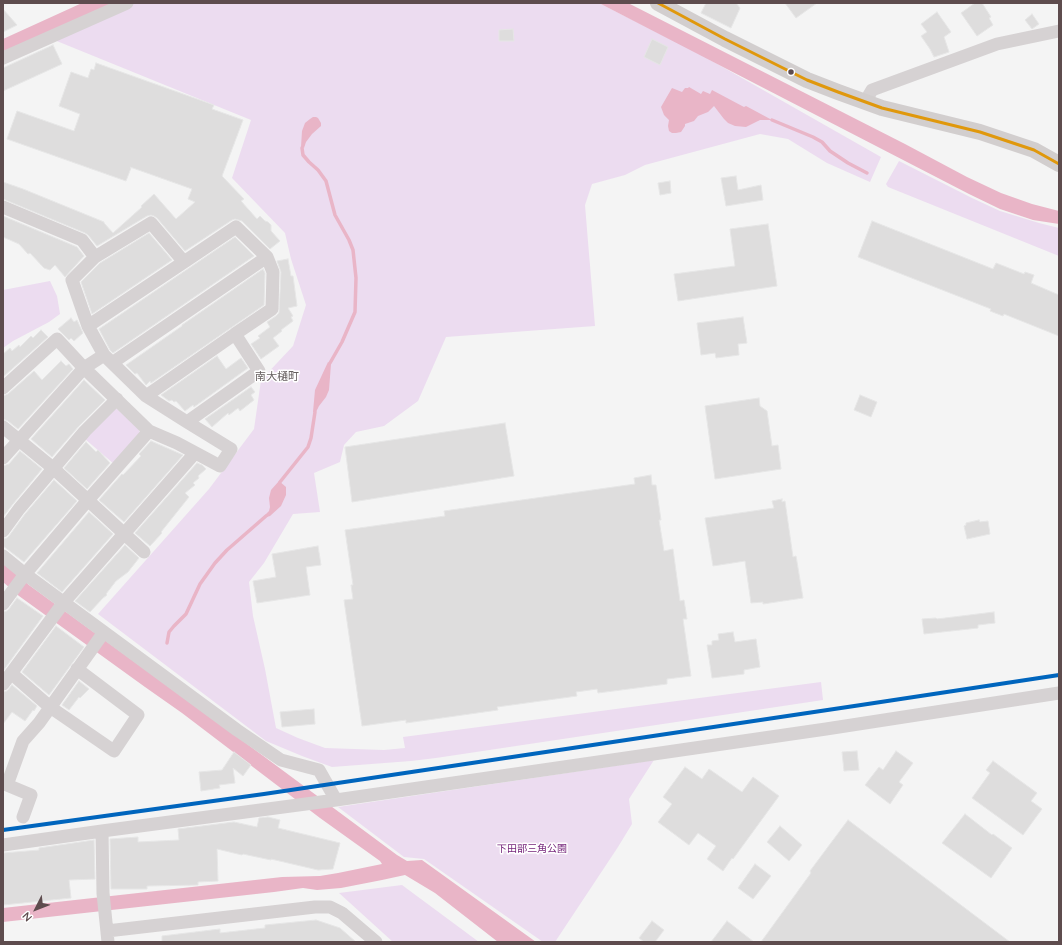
<!DOCTYPE html>
<meta charset="utf-8">
<style>
body{margin:0}
#map{position:relative;width:1062px;height:945px;overflow:hidden;background:#f4f4f4;font-family:Quicksand,sans-serif}
canvas{display:block}
.frame{position:absolute;inset:0;border:4px solid #5e4c4e;pointer-events:none}
.north{position:absolute;left:16px;top:889px;width:40px;height:40px;-webkit-text-stroke:3px #fff;paint-order:stroke;rotate:228deg;font-size:11px;font-weight:700;line-height:16px;text-align:center;color:#5e4c4e}
.north::after{content:'';display:block;margin:auto;width:14px;height:18px;background:#5e4c4e;clip-path:polygon(50% 0,100% 100%,50% 72%,0 100%)}
</style>
<div id="map">
<canvas width="1062" height="945"></canvas>
<div class="frame"></div>
<div class="north">N</div>
</div>
<script>
const ctx = document.querySelector('canvas').getContext('2d');
ctx.lineJoin = 'round';
function fill(path, color) { ctx.fillStyle = color; ctx.fill(path, 'evenodd'); }
const poly = rows => new Path2D(rows.map(r => 'M' + r).join(''));
function trace(path, color, width, dash) { ctx.strokeStyle = color; ctx.lineWidth = width; ctx.lineCap = dash ? 'butt' : 'round'; ctx.setLineDash(dash || []); ctx.stroke(path); }
function label(font, color, halo, rows, align = 'center') {
  ctx.font = font + ' Quicksand,"Noto Sans JP",sans-serif'; ctx.lineWidth = 3; ctx.setLineDash([]); ctx.textBaseline = 'middle'; ctx.strokeStyle = halo; ctx.fillStyle = color; for (const [text, x, y, turn = 0] of rows) {
    ctx.save(); ctx.translate(x, y); ctx.rotate((+turn || 0) * Math.PI / 180); ctx.textAlign = isNaN(turn) ? turn : align; if (halo) ctx.strokeText(text, 0, 0); ctx.fillText(text, 0, 0); ctx.restore();
  }
}
const green = poly([
 [104,3,599,3,698,53,881,157,870,182,827,163,788,139,760,134,645,165,625,175,592,184,585,205,595,326,446,337,418,401,384,426,356,432,344,445,340,462,314,473,320,512,293,514,264,563,249,582,253,616,265,669,276,728,298,738,325,748,384,750,405,748,403,737,821,682,823,700,436,758,411,761,332,767,302,756,266,741,98,614,209,489,254,429,261,380,293,346,306,305,291,259,285,233,232,178,251,120,37,33],
 [899,161,972,198,1000,211,1039,223,1059,228,1059,256,888,187,886,184],
 [50,281,57,296,60,314,49,322,13,341,3,348,3,290],
 [112,409,117,409,132,422,139,427,140,434,114,464,85,439],
 [654,760,629,799,632,824,618,847,555,942,543,942,424,859,404,857,338,807],
 [402,885,479,942,393,942,339,893]
]);
const water = poly([
 [82,3,114,3,3,53,3,39],
 [599,3,628,3,905,144,967,177,1001,193,1032,204,1059,211,1059,224,1033,220,1000,209,969,194],
 [689,87,701,94,703,91,710,94,712,90,744,107,746,106,772,120,760,120,746,127,735,126,728,123,724,119,714,106,708,112,698,116,694,121,685,124,685,126,681,132,676,133,672,133,669,131,668,126,669,120,664,115,661,107,672,88,682,92,685,88,688,88],
 [313,117,316,117,318,118,321,123,321,126,312,134,306,142,304,148,301,147,302,131,305,123,310,119],
 [328,362,331,364,329,390,326,397,319,406,316,412,313,412,315,390],
 [279,481,286,487,286,495,281,506,270,516,267,517,265,515,269,511,270,507,269,498,271,490],
 [3,562,29,585,239,738,397,855,407,861,422,860,536,942,498,942,435,893,405,875,382,880,341,888,317,890,303,888,274,892,3,922,3,908,282,877,320,876,338,873,382,864,380,861,320,818,182,713,145,687,19,596,3,582]
]);
const stream = poly([
 [772,120,813,137,822,142,830,151,848,163,867,173],
 [302,148,303,155,309,162,318,170,326,181,335,215,349,240,353,250,356,278,355,312,342,342,330,363],
 [280,482,308,447,311,438,315,412],
 [167,643,169,632,174,626,186,614,200,584,215,563,227,550,266,516]
]);
const building = poly([
 [706,3,736,3,740,8,731,28,701,13,706,3],
 [785,3,817,3,796,18,785,3],
 [975,3,982,3,991,17,989,18,993,25,977,36,961,13,975,3],
 [3,9,17,25,3,32,3,9],
 [937,12,951,32,944,37,949,52,934,57,930,49,921,36,927,32,921,24,937,12],
 [1032,14,1039,24,1032,29,1025,20,1032,14],
 [513,29,514,41,499,41,499,30,513,29],
 [652,39,668,47,660,65,644,57,652,39],
 [53,45,62,64,3,91,3,68,53,45],
 [96,63,214,105,212,109,243,120,222,176,244,199,241,201,257,219,260,216,265,221,268,222,271,225,271,231,280,241,270,249,242,221,235,219,232,220,185,251,157,218,154,216,151,215,147,216,97,246,88,235,85,233,3,199,3,182,23,189,104,222,104,223,113,233,142,207,141,206,154,194,176,219,195,202,188,199,192,189,130,167,131,168,126,181,7,139,17,111,74,131,80,114,59,106,71,72,88,78,91,69,94,70,96,63],
 [736,176,738,190,761,185,763,200,726,206,721,178,736,176],
 [670,181,671,193,660,195,658,183,670,181],
 [3,216,77,247,84,256,65,277,55,265,50,270,44,268,30,253,28,254,19,244,3,237,3,216],
 [872,221,993,269,996,263,1024,274,1025,272,1034,275,1031,283,1059,295,1059,336,1004,314,1003,316,990,311,991,309,858,257,872,221],
 [768,224,777,286,678,301,674,274,735,266,730,229,768,224],
 [149,233,172,260,92,314,81,282,100,263,149,233],
 [235,237,254,256,113,353,110,350,99,329,235,237],
 [288,259,291,276,293,276,297,306,288,308,293,316,291,317,293,321,281,330,282,331,273,338,279,346,261,359,251,344,260,338,258,336,270,327,267,322,276,316,279,313,281,272,277,261,288,259],
 [263,269,265,273,264,305,151,383,150,381,146,385,137,373,135,374,126,365,182,326,182,325,263,269],
 [743,317,747,343,738,344,739,355,716,358,715,353,701,355,697,323,743,317],
 [71,318,74,322,77,320,83,333,74,341,71,338,69,340,58,329,71,318],
 [41,330,48,337,3,377,3,354,10,348,12,351,19,345,20,347,31,336,33,338,41,330],
 [217,356,226,369,241,358,248,368,194,407,193,405,185,411,176,401,174,402,172,400,169,401,161,395,217,356],
 [61,361,66,366,69,364,73,369,18,429,8,421,3,419,3,396,8,394,34,371,42,380,61,361],
 [84,380,105,400,79,426,52,457,31,439,84,380],
 [251,387,255,392,251,395,254,400,240,411,238,408,229,415,228,413,212,427,205,419,251,387],
 [860,395,877,402,871,417,854,410,860,395],
 [759,398,760,406,767,411,772,446,778,445,781,469,715,479,705,406,759,398],
 [505,423,514,476,352,502,345,447,505,423],
 [151,441,183,455,124,522,99,500,122,474,123,475,141,456,139,454,151,441],
 [86,442,96,452,98,450,110,463,87,489,64,468,86,442],
 [20,451,42,469,13,504,3,517,3,466,9,464,20,451],
 [197,463,202,465,206,469,198,476,199,478,193,483,195,485,185,493,189,497,161,532,162,533,150,546,135,533,197,463],
 [651,475,652,485,656,485,661,520,659,520,664,551,673,549,680,601,684,600,687,619,683,619,691,676,667,679,667,684,598,693,597,689,576,692,577,696,497,707,498,710,406,723,406,720,362,726,344,600,353,599,351,585,353,585,345,530,445,516,444,511,635,484,634,478,651,475],
 [54,480,77,501,24,562,3,546,3,539,7,538,9,536,25,514,54,480],
 [782,499,782,502,785,501,793,557,796,556,803,598,763,604,763,602,751,603,745,561,713,566,705,518,774,508,772,501,782,499],
 [89,512,113,534,62,592,37,573,89,512],
 [979,520,980,522,988,521,990,534,967,539,964,526,966,525,966,523,979,520],
 [125,545,139,558,128,572,116,581,106,594,107,595,103,598,90,612,75,601,125,545],
 [318,546,321,565,306,567,310,595,257,603,253,581,276,577,272,554,318,546],
 [17,598,43,616,3,671,3,612,7,611,9,609,17,598],
 [994,612,995,623,978,625,978,628,924,634,922,619,936,618,937,619,994,612],
 [56,626,84,647,49,695,22,672,56,626],
 [733,632,735,642,756,639,760,667,744,670,744,674,712,678,707,645,712,645,712,641,719,640,718,634,733,632],
 [79,681,89,689,80,698,79,697,69,710,62,705,79,681],
 [12,685,37,706,34,711,33,710,25,721,12,712,3,724,3,692,7,691,12,685],
 [314,709,315,724,282,727,280,712,314,709],
 [857,751,859,770,844,771,842,752,857,751],
 [896,751,913,763,899,782,903,785,890,804,865,785,879,767,883,770,896,751],
 [234,752,251,765,243,776,233,768,235,783,219,785,220,788,201,791,199,772,222,770,234,752],
 [993,761,1037,793,1031,801,1042,809,1023,835,972,798,990,773,986,770,993,761],
 [685,767,702,779,709,769,742,792,753,777,779,796,733,859,732,858,723,871,707,859,716,846,698,833,689,845,658,822,672,804,663,797,685,767],
 [965,814,992,835,993,834,1012,848,991,878,942,843,965,814],
 [268,817,280,820,278,828,340,843,333,869,318,870,271,859,271,860,243,854,242,855,217,849,218,881,198,882,198,885,147,886,147,889,111,889,110,839,138,837,138,842,179,840,178,829,234,822,257,827,259,818,268,817],
 [848,820,1010,942,761,942,811,873,810,871,848,820],
 [780,826,802,845,789,861,767,842,780,826],
 [94,840,95,879,69,880,71,898,3,905,3,853,39,850,39,848,94,840],
 [755,864,771,876,753,899,738,888,755,864],
 [316,920,340,928,356,942,162,942,162,936,220,929,220,933,265,928,265,925,316,920],
 [652,921,664,930,655,942,644,942,639,938,652,921],
 [727,921,754,942,711,942,727,921]
]);
const minor = poly([
 [3,58,127,3],
 [865,102,872,90,997,44,1059,31],
 [3,207,82,240,95,257],
 [88,326,184,262],
 [112,363,267,257],
 [3,388,57,339,84,368,149,431,177,443,220,466,231,449,187,422,146,396,104,355,88,326,72,280,95,257,151,223,184,262,236,227,267,257,273,272,272,309,235,334,259,371,187,422],
 [146,396,235,334],
 [3,427,53,468,144,552],
 [3,458,84,368,104,355],
 [3,531,19,509,85,431,117,399],
 [3,556,25,574,237,730,281,760,319,770,336,800],
 [3,604,25,574,88,500,149,431],
 [11,673,50,707,114,751,138,715,77,669],
 [3,684,64,602,195,453],
 [23,817,31,795,7,785,23,741,39,723,104,632],
 [102,831,103,893,108,942],
 [3,845,102,831,336,800,826,729,1059,693],
 [107,931,315,907,330,907,342,913,376,942]
]);
const major = poly([
 [658,3,725,39,807,80,838,92,882,108,980,132,1034,150,1059,164]
]);
const bus1 = poly([
 [658,3,725,39,807,80,838,92,882,108,980,132,1034,150,1059,164]
]);
const rail1 = poly([
 [3,830,264,794,861,705,1059,675]
]);
const markers = [
 [791,72,3.5,"#5e4c4e"]
];
const parkNames = [
 ["下田部三角公園",532,849]
];
const neighbourhoodNames = [
 ["南大樋町",277,377]
];
fill(green, '#ecdcf0');
fill(water, '#e9b5c7');
trace(stream, '#e9b5c7', 3.5);
fill(building, '#dedddd');
trace(building, '#e6e6e6', 1);
trace(minor, '#d6d2d3', 13);
trace(major, '#d2cece', 16);
trace(bus1, '#e0980c', 3);
trace(rail1, '#0065bd', 4);
for (const [x, y, r, color] of markers) { const dot = new Path2D(); dot.arc(x, y, r, 0, 2 * Math.PI); ctx.fillStyle = color; ctx.fill(dot); trace(dot, '#fff', 1.5); }
label('10px', '#74237a', '#fff', parkNames);
label('11px', '#676060', '#fff', neighbourhoodNames);
</script>
